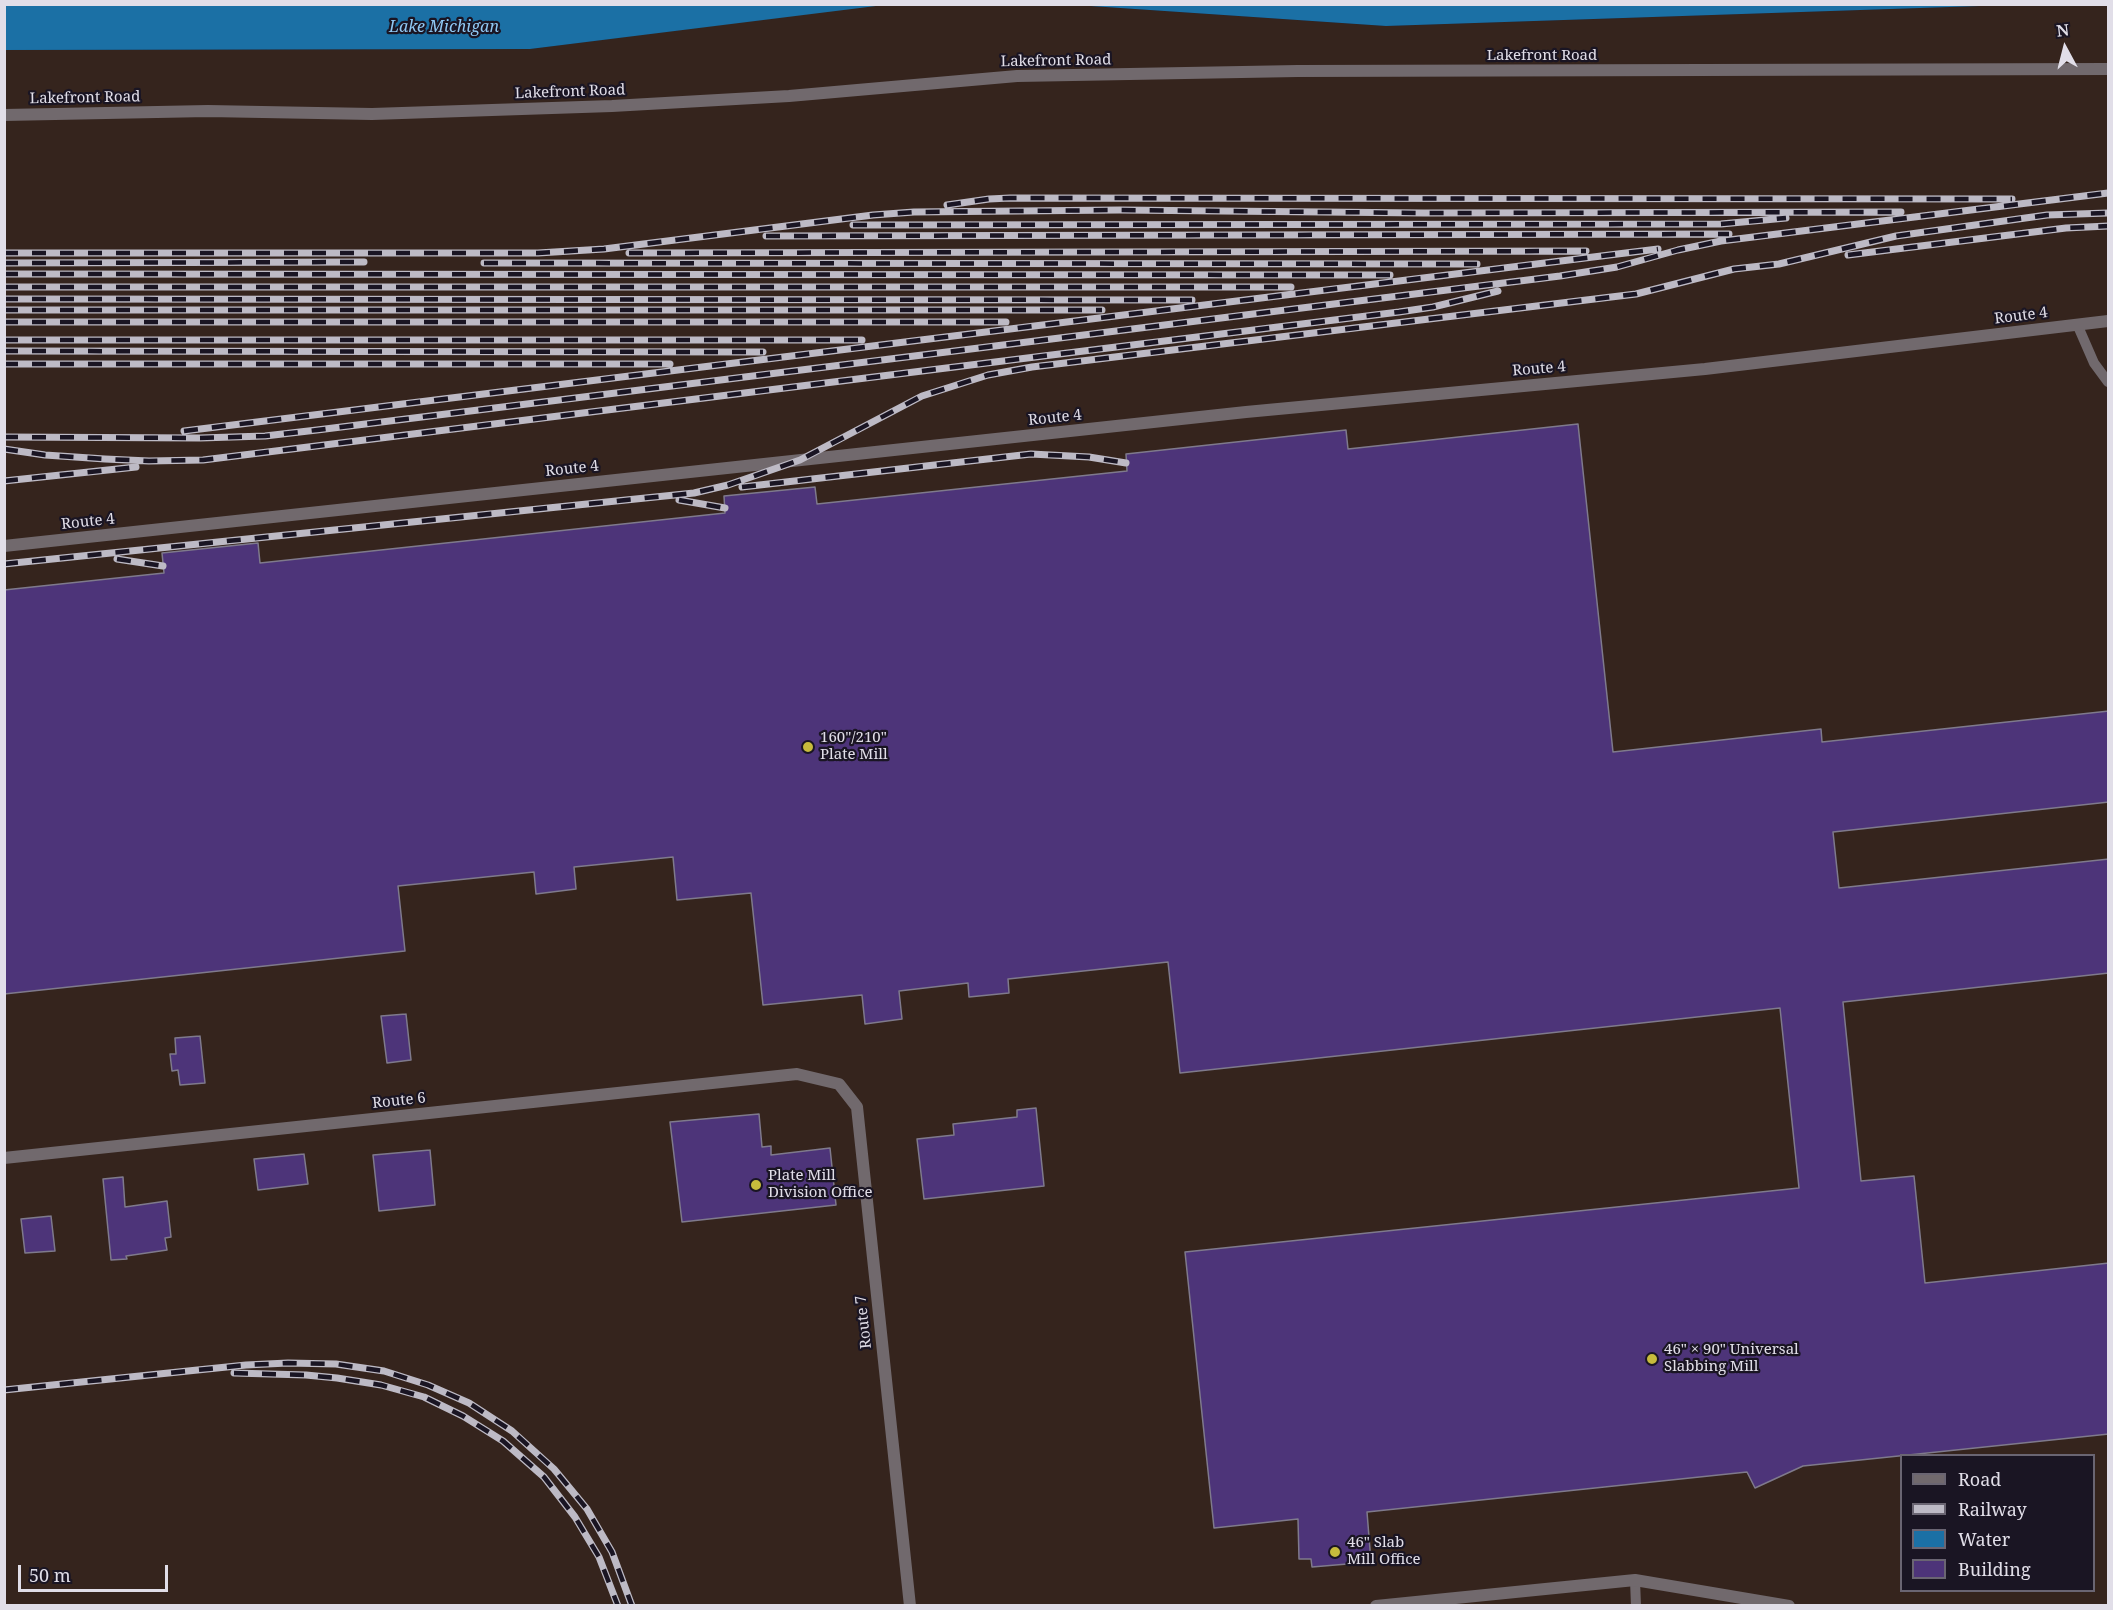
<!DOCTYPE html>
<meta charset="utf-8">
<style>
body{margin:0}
#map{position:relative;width:2113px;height:1610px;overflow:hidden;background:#231f2d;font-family:"Noto Serif",serif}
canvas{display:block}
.frame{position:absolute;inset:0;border:6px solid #e1dee8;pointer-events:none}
.legend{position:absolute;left:1900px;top:1454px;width:195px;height:138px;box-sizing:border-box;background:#1a1523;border:2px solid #6a6572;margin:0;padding:8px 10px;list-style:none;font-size:18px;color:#e1dee8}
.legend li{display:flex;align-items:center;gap:12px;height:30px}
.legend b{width:30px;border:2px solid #6a6572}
.north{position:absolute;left:2035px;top:18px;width:60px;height:60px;-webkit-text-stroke:4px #1a1523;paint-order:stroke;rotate:353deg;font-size:16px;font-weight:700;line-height:24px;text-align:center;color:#e1dee8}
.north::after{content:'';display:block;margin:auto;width:21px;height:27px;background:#e1dee8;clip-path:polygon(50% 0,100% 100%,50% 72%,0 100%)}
.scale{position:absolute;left:18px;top:1565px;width:150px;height:27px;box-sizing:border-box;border:3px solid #e1dee8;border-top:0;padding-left:8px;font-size:18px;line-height:21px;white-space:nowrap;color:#e1dee8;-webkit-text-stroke:4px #1a1523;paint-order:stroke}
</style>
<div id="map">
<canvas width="2113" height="1610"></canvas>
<div class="frame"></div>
<ul class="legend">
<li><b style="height:8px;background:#71696d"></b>Road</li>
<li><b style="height:8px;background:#bdbac5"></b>Railway</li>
<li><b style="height:16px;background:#1b70a5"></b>Water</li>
<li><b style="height:16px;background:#4d3479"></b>Building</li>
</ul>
<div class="north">N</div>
<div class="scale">50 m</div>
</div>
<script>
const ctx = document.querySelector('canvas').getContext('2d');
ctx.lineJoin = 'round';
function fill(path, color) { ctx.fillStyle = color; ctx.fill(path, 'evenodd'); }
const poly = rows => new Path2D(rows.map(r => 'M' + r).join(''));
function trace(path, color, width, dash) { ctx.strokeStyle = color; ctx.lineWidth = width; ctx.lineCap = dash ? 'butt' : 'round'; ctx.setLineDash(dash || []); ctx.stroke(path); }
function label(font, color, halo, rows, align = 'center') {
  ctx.font = font + ' "Noto Serif",serif'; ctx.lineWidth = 4.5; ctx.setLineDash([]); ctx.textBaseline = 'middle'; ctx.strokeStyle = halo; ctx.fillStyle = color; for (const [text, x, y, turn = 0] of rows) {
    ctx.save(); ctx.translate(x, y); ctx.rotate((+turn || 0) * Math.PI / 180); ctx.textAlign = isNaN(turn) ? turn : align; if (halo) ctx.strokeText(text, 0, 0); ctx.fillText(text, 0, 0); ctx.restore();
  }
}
const industrial = poly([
 [884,4,1076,5,1386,26,2009,5,2108,5,2108,1605,5,1605,4,50,530,49],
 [1902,1456,2094,1456,2094,1590,1902,1590]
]);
const water = poly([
 [4,5,5,4,884,5,530,49,5,50],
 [1076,5,2009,5,1386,26]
]);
const building = poly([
 [1578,424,1613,752,1821,729,1822,742,2109,711,2109,802,1833,832,1839,888,2109,859,2109,973,1843,1002,1861,1181,1914,1176,1925,1283,2109,1263,2109,1434,1803,1466,1755,1488,1747,1472,1367,1512,1371,1562,1312,1567,1311,1559,1299,1559,1298,1519,1214,1528,1185,1252,1799,1188,1780,1008,1180,1073,1168,962,1008,979,1009,993,969,997,968,983,899,991,902,1019,865,1024,862,995,763,1005,751,893,677,900,673,857,574,867,576,889,536,894,534,872,398,886,405,951,4,994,4,590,164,573,162,553,258,543,260,563,725,513,724,496,815,487,817,504,1127,471,1126,454,1346,430,1348,449,1578,424],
 [406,1014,411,1060,387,1063,381,1016,406,1014],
 [200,1036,205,1083,180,1085,178,1070,172,1071,170,1054,176,1054,175,1038,200,1036],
 [1036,1108,1044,1186,924,1199,917,1139,954,1135,953,1124,1017,1117,1017,1110,1036,1108],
 [759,1114,762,1147,771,1146,771,1155,830,1148,836,1205,682,1222,670,1122,759,1114],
 [430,1150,435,1205,379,1211,373,1155,430,1150],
 [304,1154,308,1184,258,1190,254,1159,304,1154],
 [123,1177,125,1207,167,1201,171,1237,165,1238,167,1250,126,1256,127,1259,111,1260,103,1179,123,1177],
 [51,1216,55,1251,25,1253,21,1219,51,1216]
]);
const service = poly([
 [2077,324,2094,363,2108,382],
 [1635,1580,1636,1606]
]);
const minor = poly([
 [4,115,208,111,372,114,612,106,789,96,1017,76,1298,71,2108,69],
 [4,546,1246,412,1705,369,2108,321],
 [4,1158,797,1074,839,1084,857,1107,910,1606],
 [1376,1606,1635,1580,1789,1606]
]);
const rail = poly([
 [947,205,989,199,1010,198,2012,199],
 [853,225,1721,224,1786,218],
 [766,236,1729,234],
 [4,253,538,253,604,249,873,215,914,212,1120,210,1424,213,1901,212],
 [629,253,1586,251],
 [1848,255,2066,228,2108,226],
 [4,263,364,262],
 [484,263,1477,264],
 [4,274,1390,275],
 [4,287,1291,287],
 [4,299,1192,300],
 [4,310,1102,310],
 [4,322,1006,322],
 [4,340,862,340],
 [4,351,763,352],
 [4,364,670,364],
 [184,431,1658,249],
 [4,437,200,438,265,436,317,430,1560,276,1617,267,1678,250,1721,241,2108,193],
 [4,449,45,455,105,459,149,461,203,460,1399,312,1433,307,1498,291],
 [4,481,136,467],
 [742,487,1031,454,1089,457,1126,463],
 [679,500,725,508],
 [117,559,163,566],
 [4,564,694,493,728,485,800,460,922,396,988,375,1032,367,1636,294,1734,269,1779,264,1896,236,2047,215,2108,213],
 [234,1373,306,1375,337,1378,381,1385,424,1397,463,1416,503,1441,544,1477,575,1517,599,1557,618,1606],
 [4,1390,246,1365,288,1363,336,1364,384,1371,428,1385,469,1403,512,1431,554,1469,587,1509,612,1552,632,1606]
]);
const markers = [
 [808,747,6,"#c7bb3c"],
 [756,1185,6,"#c7bb3c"],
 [1652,1359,6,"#c7bb3c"],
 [1335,1552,6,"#c7bb3c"]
];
const streetNames = [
 ["Lakefront Road",1542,56],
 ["Lakefront Road",1056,61,-1],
 ["Lakefront Road",570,92,-2],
 ["Lakefront Road",85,98,-1],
 ["Route 4",2021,316,-7],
 ["Route 4",1539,369,-5],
 ["Route 4",1055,418,-6],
 ["Route 4",572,469,-6],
 ["Route 4",88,522,-6],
 ["Route 6",399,1101,-6],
 ["Route 7",864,1322,-96]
];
const poiNames = [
 ["160\"/210\"",820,738],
 ["Plate Mill",820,755],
 ["Plate Mill",768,1176],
 ["Division Office",768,1193],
 ["46\" × 90\" Universal",1664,1350],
 ["Slabbing Mill",1664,1367],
 ["46\" Slab",1347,1543],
 ["Mill Office",1347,1560]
];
const waterNames = [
 ["Lake Michigan",444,27]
];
fill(industrial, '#35241d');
fill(water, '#1b70a5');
fill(building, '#4d3479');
trace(building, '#7f7a8c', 1.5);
trace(service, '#71696d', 10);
trace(minor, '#71696d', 12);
trace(rail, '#bdbac5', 7);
trace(rail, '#1a1523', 4.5, [14]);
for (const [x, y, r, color] of markers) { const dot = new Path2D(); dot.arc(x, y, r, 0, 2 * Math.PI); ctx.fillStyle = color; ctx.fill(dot); trace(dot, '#1a1523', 2); }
label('15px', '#e1dee8', '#1a1523', streetNames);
label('15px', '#e1dee8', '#1a1523', poiNames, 'left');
label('italic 16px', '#90c9f5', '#1a1523', waterNames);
</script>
